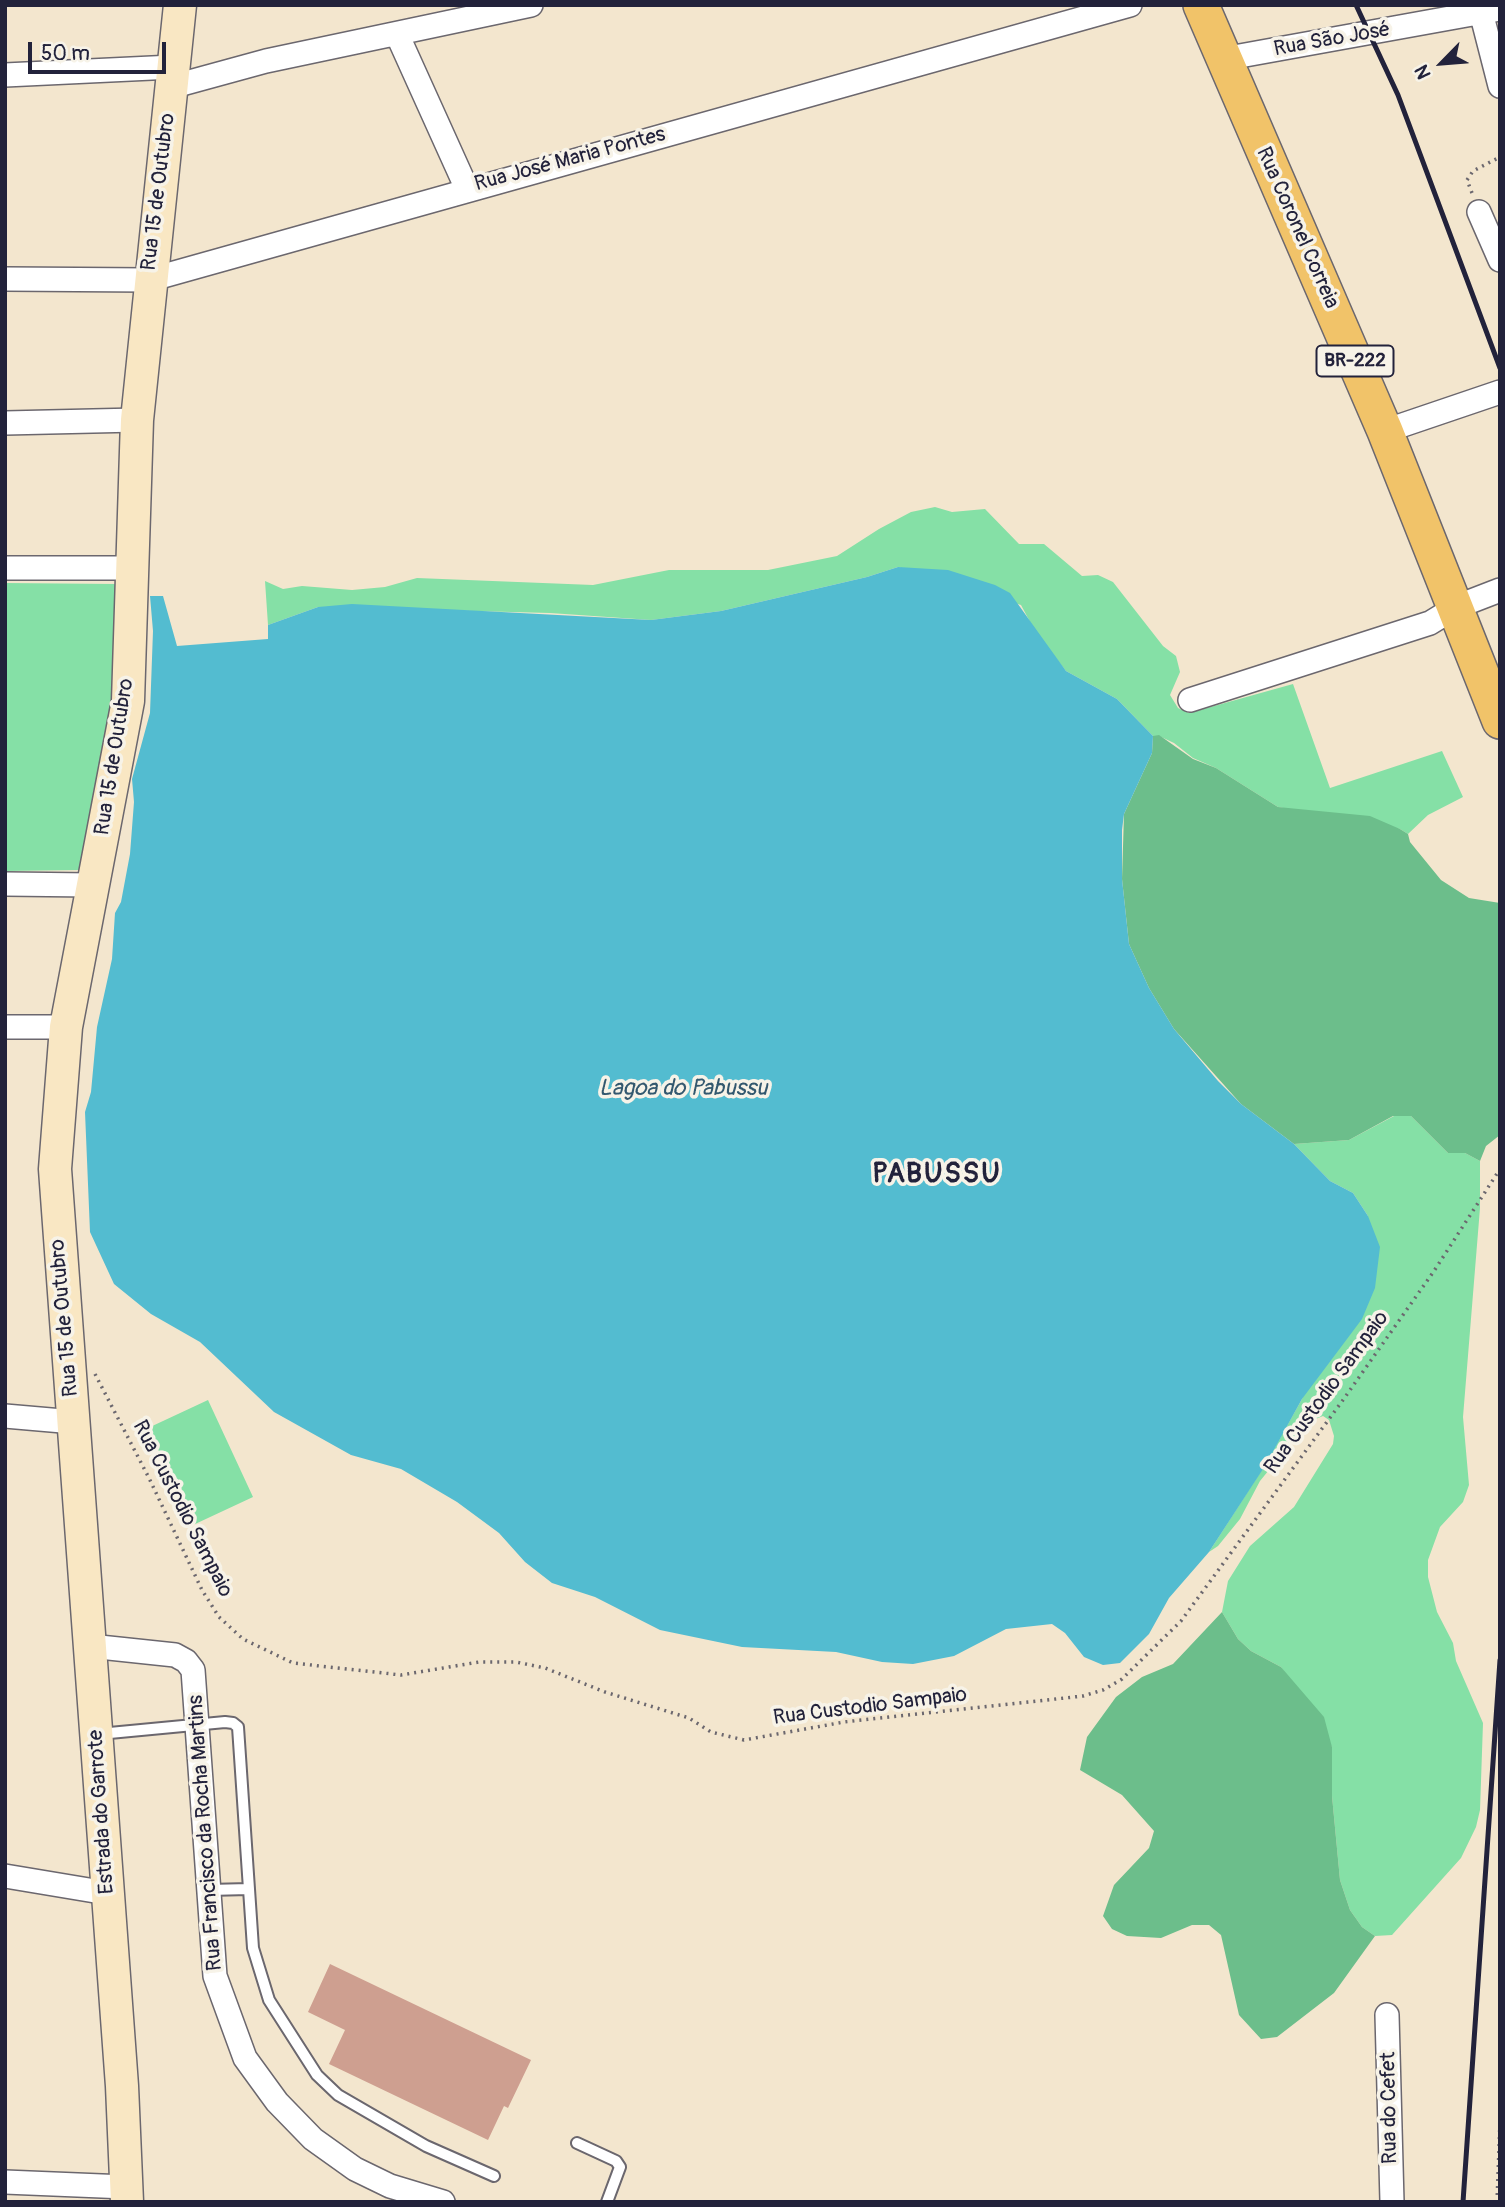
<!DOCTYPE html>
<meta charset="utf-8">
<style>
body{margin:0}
#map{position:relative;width:1505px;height:2207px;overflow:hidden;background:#f3e6ce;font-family:Pangolin,sans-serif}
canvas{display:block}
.frame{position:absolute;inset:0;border:7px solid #22223b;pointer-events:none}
.north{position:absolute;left:1407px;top:28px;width:70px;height:70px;-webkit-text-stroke:5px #f7f3e8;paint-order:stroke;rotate:245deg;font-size:19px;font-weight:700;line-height:28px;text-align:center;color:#22223b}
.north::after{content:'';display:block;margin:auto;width:24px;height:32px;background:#22223b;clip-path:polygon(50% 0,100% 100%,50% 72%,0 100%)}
.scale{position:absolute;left:28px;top:42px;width:138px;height:32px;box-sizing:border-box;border:4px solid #22223b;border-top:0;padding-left:9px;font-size:21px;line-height:24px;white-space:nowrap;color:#22223b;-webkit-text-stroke:5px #f7f3e8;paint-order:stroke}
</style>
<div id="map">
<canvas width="1505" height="2207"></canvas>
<div class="frame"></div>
<div class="north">N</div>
<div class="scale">50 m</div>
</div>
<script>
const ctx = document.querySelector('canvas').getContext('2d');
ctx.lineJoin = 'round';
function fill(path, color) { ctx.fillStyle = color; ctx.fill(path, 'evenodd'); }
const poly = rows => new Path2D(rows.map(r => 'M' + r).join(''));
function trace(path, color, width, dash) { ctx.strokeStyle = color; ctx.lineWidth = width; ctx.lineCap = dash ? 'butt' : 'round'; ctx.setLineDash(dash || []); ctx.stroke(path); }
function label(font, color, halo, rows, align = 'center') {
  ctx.font = font + ' Pangolin,sans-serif'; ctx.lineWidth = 7; ctx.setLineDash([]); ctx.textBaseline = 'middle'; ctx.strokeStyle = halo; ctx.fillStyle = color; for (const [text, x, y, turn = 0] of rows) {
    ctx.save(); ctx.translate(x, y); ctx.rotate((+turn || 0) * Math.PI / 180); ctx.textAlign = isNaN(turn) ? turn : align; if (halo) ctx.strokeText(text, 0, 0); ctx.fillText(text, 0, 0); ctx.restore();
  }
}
const green = poly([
 [935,507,952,512,985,509,1019,544,1044,544,1082,576,1098,575,1113,582,1163,646,1176,656,1180,672,1170,695,1178,708,1189,713,1293,684,1330,788,1442,751,1463,797,1428,815,1408,834,1400,829,1278,807,1216,768,1193,758,1174,743,1159,736,1153,736,1117,699,1066,671,1036,633,1021,605,898,567,867,577,721,611,651,620,550,613,318,607,268,625,265,581,283,589,302,586,352,590,385,587,417,578,593,585,669,570,768,570,837,556,879,529,911,512],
 [5,583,116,584,116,663,103,756,81,870,5,871],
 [1394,1116,1411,1116,1448,1153,1465,1153,1480,1161,1480,1208,1463,1417,1469,1485,1463,1502,1440,1527,1428,1560,1428,1577,1437,1612,1453,1643,1456,1661,1483,1723,1480,1810,1476,1827,1461,1858,1392,1935,1375,1936,1362,1927,1350,1910,1340,1880,1332,1796,1332,1747,1281,1667,1251,1651,1238,1639,1222,1612,1228,1581,1250,1546,1294,1507,1333,1444,1334,1436,1329,1420,1323,1416,1308,1422,1260,1481,1240,1519,1218,1546,1209,1552,1265,1465,1302,1399,1368,1216,1353,1193,1330,1181,1294,1144,1349,1140],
 [208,1400,253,1497,193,1525,148,1428]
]);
const forest = poly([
 [1159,735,1193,759,1216,768,1278,807,1370,816,1400,829,1408,834,1410,842,1441,880,1469,898,1500,903,1500,1135,1486,1146,1480,1161,1465,1153,1448,1153,1411,1116,1393,1116,1349,1140,1294,1144,1241,1104,1174,1029,1149,988,1129,944,1122,879,1124,814,1152,753,1153,736],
 [1222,1612,1238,1639,1251,1651,1281,1667,1324,1717,1332,1747,1332,1796,1340,1880,1350,1910,1362,1927,1375,1936,1334,1993,1277,2037,1261,2039,1239,2015,1221,1935,1209,1925,1192,1925,1161,1938,1127,1936,1112,1929,1103,1916,1114,1885,1149,1848,1154,1831,1122,1795,1080,1770,1087,1737,1116,1697,1142,1677,1173,1664]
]);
const water = poly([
 [898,567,948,570,995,585,1010,593,1066,671,1117,699,1153,736,1152,753,1124,814,1122,830,1122,879,1129,944,1149,988,1174,1029,1218,1081,1241,1104,1294,1144,1330,1181,1353,1193,1368,1216,1380,1247,1375,1288,1362,1319,1302,1399,1265,1466,1209,1552,1169,1598,1149,1634,1120,1663,1103,1665,1084,1657,1065,1633,1052,1624,1006,1629,954,1656,913,1664,882,1662,836,1652,742,1647,660,1630,595,1597,552,1583,525,1562,499,1533,457,1502,401,1469,351,1455,274,1412,200,1342,151,1314,114,1284,90,1232,85,1112,91,1092,97,1027,112,959,115,913,121,902,130,854,134,802,132,779,150,713,153,631,150,596,163,596,177,646,268,639,268,625,318,607,352,604,651,620,721,611,867,577]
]);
const building = poly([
 [330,1964,531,2060,508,2108,504,2106,488,2140,329,2064,345,2030,308,2012]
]);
const path = poly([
 [1472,193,1467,180,1473,171,1500,157],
 [95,1374,149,1478,202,1590,219,1617,243,1639,293,1663,401,1675,479,1662,516,1662,545,1668,605,1692,689,1718,711,1732,744,1740,844,1722,1083,1696,1103,1690,1122,1679,1181,1621,1343,1400,1434,1271,1500,1169],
 [1497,2202,1500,2121]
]);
const lane = poly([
 [99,1734,225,1722,233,1723,238,1727,253,1948,269,2000,317,2075,338,2095,426,2146,494,2176],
 [208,1890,249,1889],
 [577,2143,616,2161,620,2167,607,2202]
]);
const street = poly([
 [1481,12,1500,86],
 [397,34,467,189],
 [1223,59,1500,9],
 [5,75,173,67],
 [171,87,266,61,531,5],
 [1479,212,1500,260],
 [5,279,149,280,1130,5],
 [5,423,137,420],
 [1385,431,1500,392],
 [5,568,133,568],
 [1190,700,1430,623,1456,607,1500,590],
 [5,884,92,885],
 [5,1027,66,1027],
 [5,1416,74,1422],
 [90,1646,175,1655,186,1661,193,1670,215,1976,245,2058,277,2102,313,2139,355,2169,390,2186,443,2202],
 [5,1876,107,1893],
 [1387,2015,1392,2202],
 [5,2182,126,2187]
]);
const secondary = poly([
 [127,2202,122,2086,55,1169,66,1027,128,701,137,420,180,5]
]);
const primary = poly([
 [1201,5,1385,431,1500,721]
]);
const rail = poly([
 [1356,5,1398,95,1500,368],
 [1463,2202,1500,1660]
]);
const shields = [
 [1355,361,77]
];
const shieldNames = [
 ["BR-222",1355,361]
];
const streetNames = [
 ["Rua São José",1332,40,-10],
 ["Rua José Maria Pontes",570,160,-15],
 ["Rua 15 de Outubro",159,192,-83],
 ["Rua Coronel Correia",1297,228,66],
 ["Rua 15 de Outubro",115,757,-81],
 ["Rua 15 de Outubro",65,1318,-95],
 ["Rua Custodio Sampaio",1327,1393,-54],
 ["Rua Custodio Sampaio",182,1509,63],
 ["Rua Custodio Sampaio",870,1707,-7],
 ["Estrada do Garrote",102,1812,-94],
 ["Rua Francisco da Rocha Martins",206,1833,-94],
 ["Rua do Cefet",1390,2108,-91]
];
const waterNames = [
 ["Lagoa do Pabussu",683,1089]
];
const districtNames = [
 ["PABUSSU",937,1175]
];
fill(green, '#85e0a6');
fill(forest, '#6cbe8b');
fill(water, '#53bcd0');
fill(building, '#ce9f90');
trace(lane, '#6b676e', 14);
trace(street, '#6b676e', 26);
trace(secondary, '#6b676e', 35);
trace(primary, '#6b676e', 38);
trace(path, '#6b676e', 3.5, [2, 5]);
trace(lane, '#fff', 10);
trace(street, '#fff', 23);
trace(secondary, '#f9e7c3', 32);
trace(primary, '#f1c369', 35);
trace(rail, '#22223b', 5);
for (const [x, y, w] of shields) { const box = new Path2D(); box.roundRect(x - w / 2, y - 15.5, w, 31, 5); ctx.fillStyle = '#f7f3e8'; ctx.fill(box); trace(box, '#22223b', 2); }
label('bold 19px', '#22223b', null, shieldNames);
label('21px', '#22223b', '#f7f3e8', streetNames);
label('italic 23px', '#33586f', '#f7f3e8', waterNames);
ctx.letterSpacing = '2px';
label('bold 28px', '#22223b', '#f7f3e8', districtNames);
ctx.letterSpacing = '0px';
</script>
